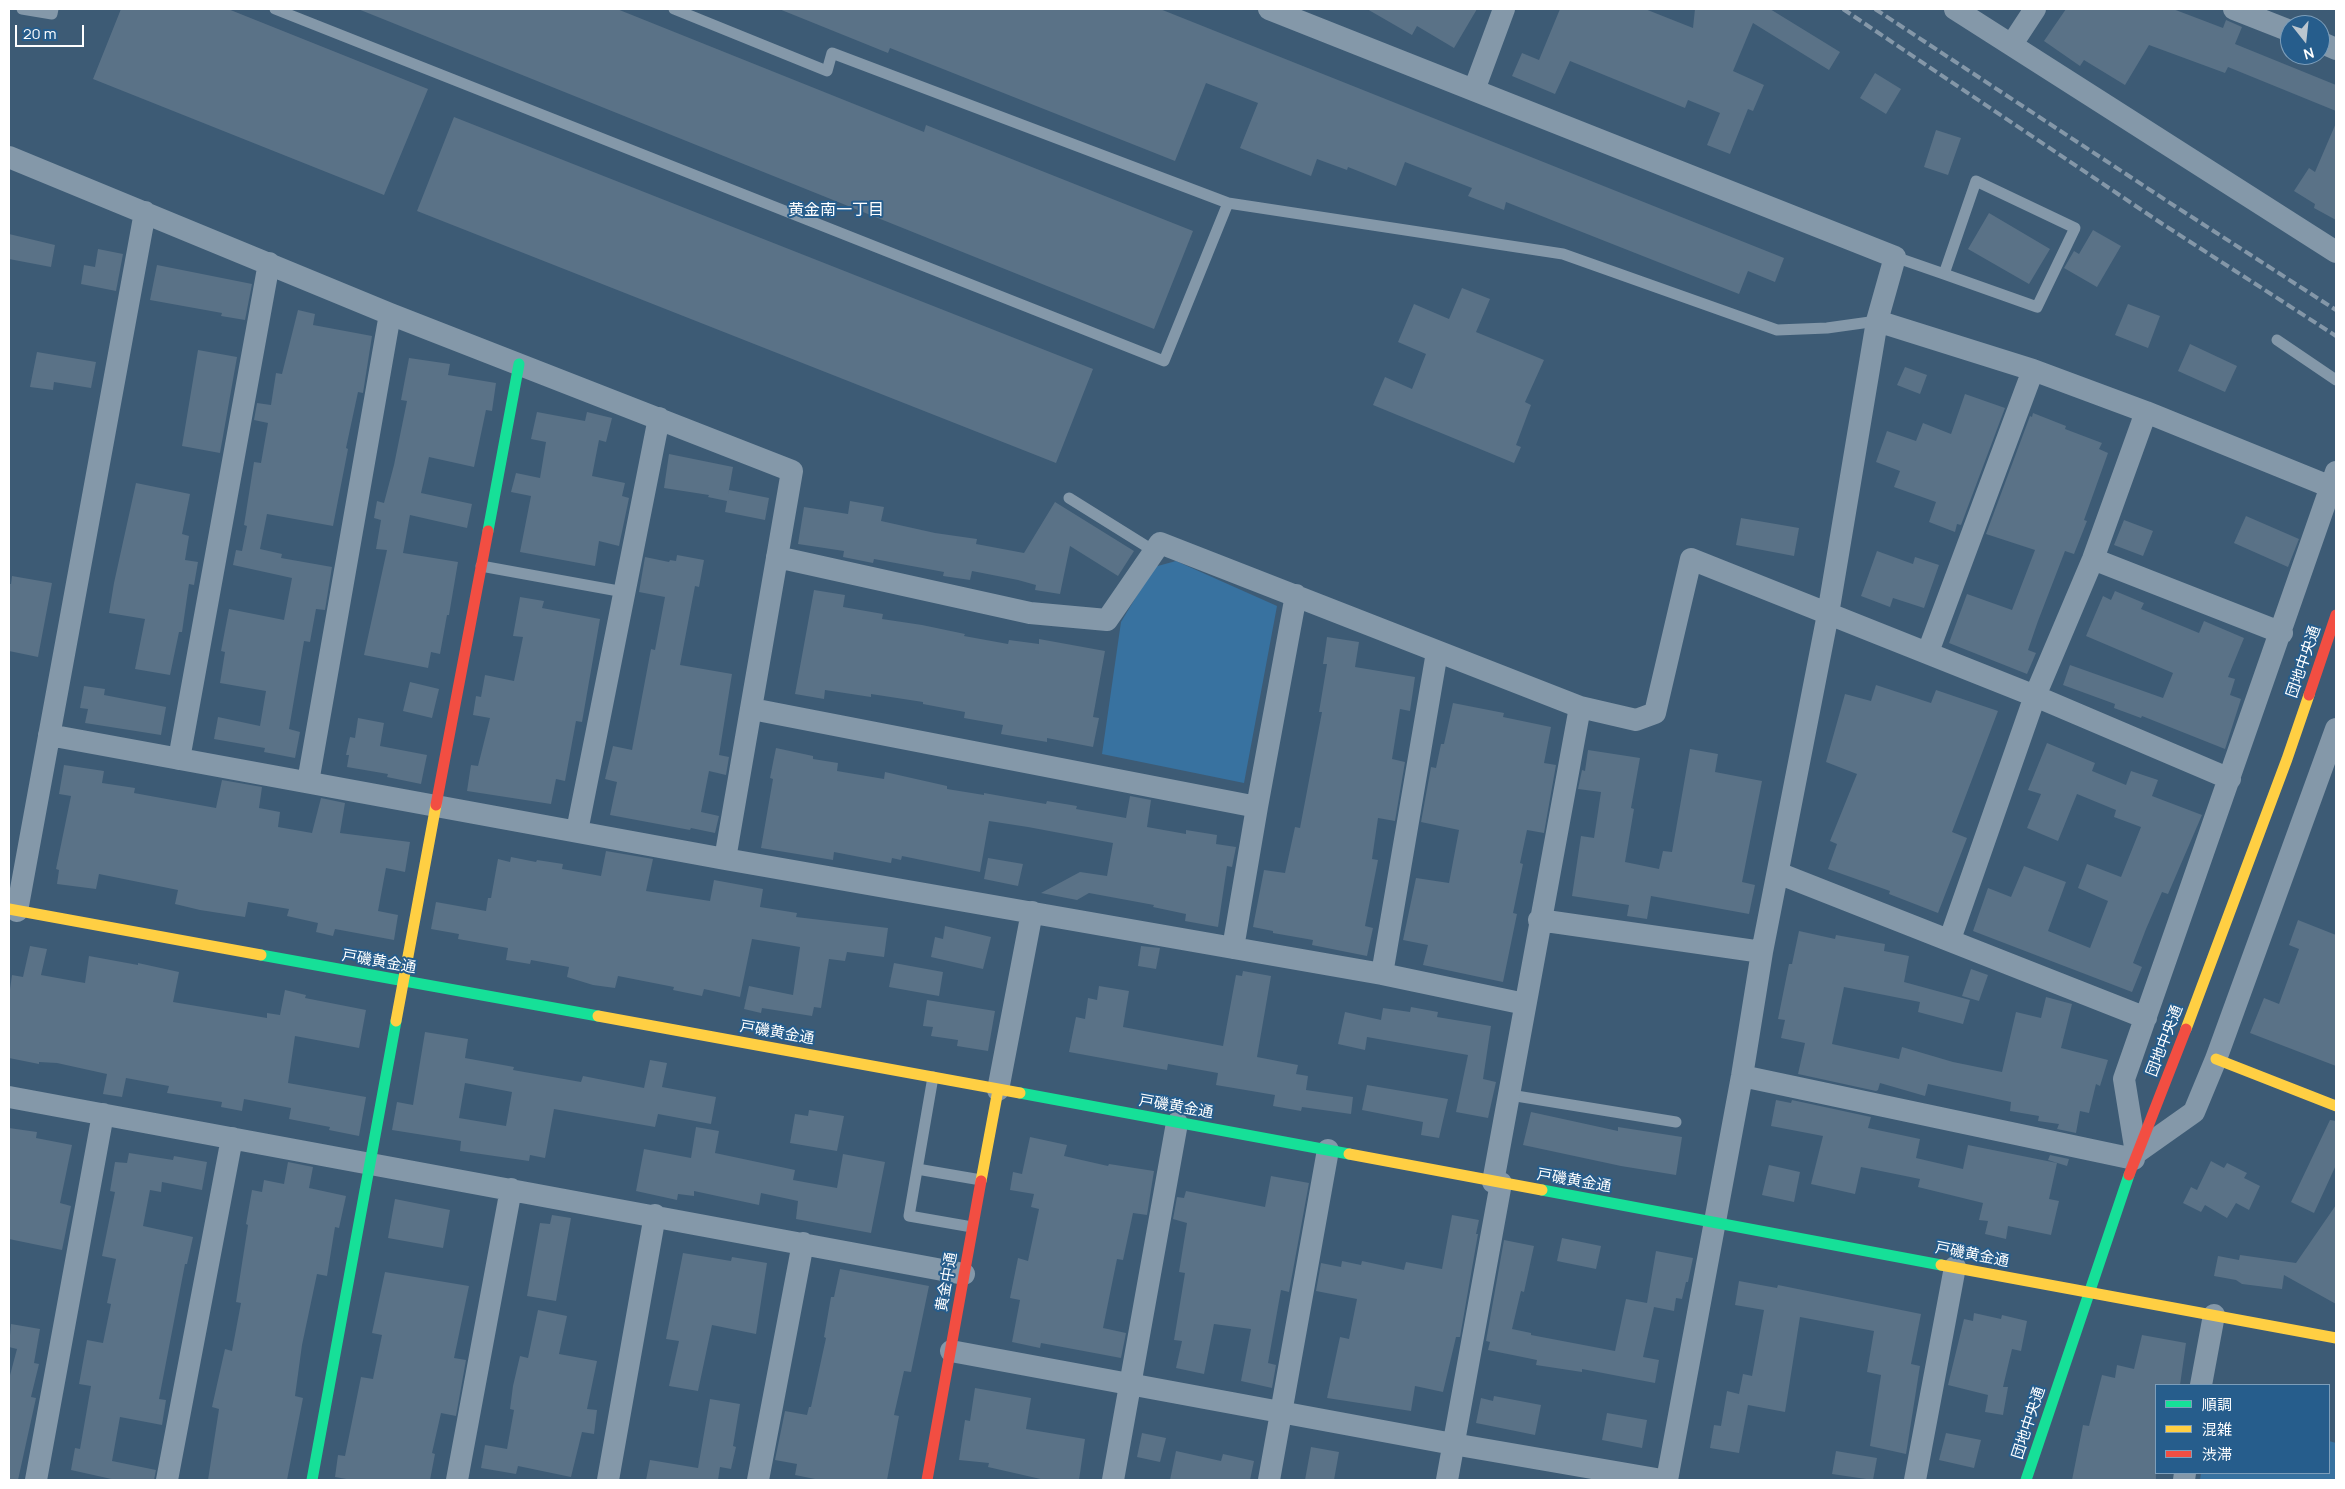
<!DOCTYPE html>
<meta charset="utf-8">
<style>
body{margin:0}
#map{position:relative;width:2345px;height:1489px;overflow:hidden;background:#3d5b75;font-family:Manrope,"Noto Sans JP",sans-serif}
canvas{display:block}
.frame{position:absolute;inset:0;border:10px solid #fff;pointer-events:none}
.legend{position:absolute;left:2155px;top:1384px;width:175px;height:90px;box-sizing:border-box;background:#265d8c;border:1px solid #7d9eba;margin:0;padding:6px 9px;list-style:none;font-size:15px;color:#fff}
.legend li{display:flex;align-items:center;gap:10px;height:25px}
.legend b{width:25px;border:1px solid #7d9eba}
.north{position:absolute;left:2280px;top:15px;width:50px;height:50px;box-sizing:border-box;background:#265d8c;border:1px solid #7d9eba;border-radius:50%;rotate:164deg;font-size:14px;font-weight:700;line-height:20px;text-align:center;color:#fff}
.north::after{content:'';display:block;margin:auto;width:18px;height:22px;background:#bbc6cf;clip-path:polygon(50% 0,100% 100%,50% 72%,0 100%)}
.scale{position:absolute;left:15px;top:25px;width:69px;height:22px;box-sizing:border-box;border:2px solid #fff;border-top:0;padding-left:6px;font-size:15px;line-height:18px;white-space:nowrap;color:#fff;-webkit-text-stroke:4px #265d8c;paint-order:stroke}
</style>
<div id="map">
<canvas width="2345" height="1489"></canvas>
<div class="frame"></div>
<ul class="legend">
<li><b style="height:6px;background:#16e098"></b>順調</li>
<li><b style="height:6px;background:#ffcf43"></b>混雑</li>
<li><b style="height:6px;background:#f24e42"></b>渋滞</li>
</ul>
<div class="north">N</div>
<div class="scale">20 m</div>
</div>
<script>
const ctx = document.querySelector('canvas').getContext('2d');
ctx.lineJoin = 'round';
function fill(path, color) { ctx.fillStyle = color; ctx.fill(path, 'evenodd'); }
const poly = rows => new Path2D(rows.map(r => 'M' + r).join(''));
function trace(path, color, width, dash) { ctx.strokeStyle = color; ctx.lineWidth = width; ctx.lineCap = dash ? 'butt' : 'round'; ctx.setLineDash(dash || []); ctx.stroke(path); }
function label(font, color, halo, rows, align = 'center') {
  ctx.font = font + ' Manrope,"Noto Sans JP",sans-serif'; ctx.lineWidth = 4; ctx.setLineDash([]); ctx.textBaseline = 'middle'; ctx.strokeStyle = halo; ctx.fillStyle = color; for (const [text, x, y, turn = 0] of rows) {
    ctx.save(); ctx.translate(x, y); ctx.rotate((+turn || 0) * Math.PI / 180); ctx.textAlign = isNaN(turn) ? turn : align; if (halo) ctx.strokeText(text, 0, 0); ctx.fillText(text, 0, 0); ctx.restore();
  }
}
const green = poly([
 [1176,561,1277,606,1244,783,1102,754,1121,622,1154,567],
 [2329,1441,2336,1443,2336,1480,2200,1480,2201,1473,2329,1473]
]);
const building = poly([
 [121,9,228,9,428,89,384,195,93,79],
 [358,9,617,9,924,132,926,125,1193,231,1154,329],
 [779,9,1160,9,1784,258,1775,282,1748,271,1739,294,1506,202,1504,210,1468,196,1472,188,1405,162,1396,186,1348,167,1347,170,1317,159,1311,176,1240,148,1258,103,1206,83,1175,161,890,48,888,53],
 [1367,9,1477,9,1454,48,1417,26,1412,35],
 [1560,9,1645,9,1693,28,1695,9,1770,9,1840,52,1829,70,1753,23,1733,71,1764,85,1753,111,1748,109,1730,154,1707,145,1720,113,1688,100,1685,108,1570,61,1555,94,1512,76,1522,53,1539,60],
 [2066,9,2173,9,2223,28,2226,20,2242,27,2235,44,2336,85,2336,111,2228,67,2225,73,2149,45,2125,85,2084,60,2080,66,2044,41],
 [1875,73,1901,89,1886,114,1860,98],
 [454,117,1093,369,1056,463,417,211],
 [2336,123,2336,220,2314,208,2315,204,2294,191,2309,168,2315,172],
 [1936,130,1961,138,1948,175,1924,167],
 [1989,213,2050,249,2029,284,1968,249],
 [2093,230,2121,246,2097,287,2064,268,2074,251,2079,254],
 [9,234,55,245,51,267,9,259],
 [98,249,123,254,116,291,81,284,84,265,95,267],
 [157,265,252,284,245,320,221,316,222,313,150,300],
 [1462,288,1490,299,1476,332,1544,360,1525,402,1531,405,1516,445,1521,447,1514,463,1373,405,1385,377,1412,389,1426,354,1398,342,1414,304,1449,319],
 [2128,304,2160,316,2148,348,2115,335],
 [298,310,315,314,313,325,372,336,363,393,358,392,346,448,348,449,333,526,267,514,260,549,282,554,281,558,332,567,325,610,316,609,310,642,304,641,289,729,300,732,295,758,264,752,265,748,214,739,218,717,260,726,266,691,220,683,225,652,221,651,229,609,284,620,292,578,233,565,236,550,242,551,247,526,244,525,254,462,261,463,268,423,254,420,257,403,271,405,276,373,282,374],
 [2190,344,2237,366,2225,392,2178,371],
 [198,350,237,357,220,453,182,446],
 [37,352,96,362,91,388,54,382,53,390,30,387],
 [409,358,450,364,448,375,496,383,492,411,486,410,474,467,429,457,421,493,472,504,467,528,410,515,403,553,458,562,449,615,447,615,440,654,431,652,428,668,364,655,387,550,376,549,381,520,374,518,377,501,384,503,394,465,407,401,401,400],
 [1905,367,1927,375,1920,394,1897,385],
 [1965,394,2005,408,1961,525,1957,524,1955,532,1929,522,1936,502,1894,487,1900,471,1876,462,1887,431,1916,441,1923,423,1951,434],
 [537,412,585,421,587,412,612,418,606,442,599,440,592,476,625,483,622,496,629,498,619,546,599,541,595,566,520,552,531,496,511,492,516,473,540,478,546,442,531,439],
 [2033,413,2066,426,2065,429,2102,443,2099,449,2108,453,2084,520,2087,521,2074,554,2065,551,2038,621,2028,650,2036,653,2027,674,1949,643,1967,594,2012,610,2035,550,1986,534,2030,416,2032,417],
 [669,454,733,467,728,495,729,490,769,498,765,520,725,512,727,501,708,497,709,495,664,488],
 [136,483,190,494,182,534,189,536,185,560,198,562,194,585,189,584,182,632,179,632,170,675,135,669,145,619,109,613,114,583],
 [850,501,884,507,881,521,935,533,977,539,976,544,1024,553,1055,502,1134,551,1118,576,1070,546,1060,594,1035,590,1036,585,1018,580,972,571,970,580,943,576,944,572,874,559,873,563,843,557,844,551,798,544,804,507,848,514],
 [2246,516,2299,539,2288,567,2234,543],
 [1741,518,1799,528,1794,556,1736,545],
 [2124,520,2153,531,2143,556,2114,545],
 [1877,551,1913,564,1915,557,1939,565,1924,608,1893,598,1890,607,1861,596],
 [677,555,704,560,699,587,695,586,680,665,732,674,719,755,729,757,726,775,709,771,701,812,719,816,715,833,691,828,690,830,610,815,617,782,605,779,613,746,632,750,651,649,655,650,665,597,639,592,645,557,669,562,670,560,676,561],
 [12,576,52,583,38,657,9,651,9,584,11,584],
 [814,590,845,595,843,607,883,614,882,619,922,625,965,634,964,636,1008,644,1009,640,1039,644,1039,639,1105,651,1093,717,1099,718,1093,747,1047,738,1047,742,1001,734,1003,725,964,718,965,712,923,704,923,702,871,694,871,697,825,690,824,699,795,694],
 [2115,591,2144,603,2141,609,2199,633,2204,621,2244,638,2228,677,2235,679,2230,695,2241,699,2225,749,2142,716,2141,718,2114,708,2115,704,2063,685,2070,665,2163,698,2173,673,2086,636,2103,596,2111,600],
 [520,597,544,601,542,608,600,619,582,722,576,721,565,781,556,779,551,804,467,791,471,765,478,766,490,718,473,715,476,696,481,697,485,675,514,681,523,637,513,636],
 [1327,637,1359,642,1355,667,1415,677,1410,711,1400,709,1392,759,1405,762,1395,821,1378,818,1372,859,1378,860,1365,926,1373,928,1367,956,1312,945,1313,940,1273,933,1273,931,1253,927,1264,870,1285,873,1295,827,1300,828,1322,712,1319,712,1327,664,1323,664],
 [410,682,439,689,432,718,403,711],
 [1876,685,1931,703,1936,690,1998,711,1952,832,1967,838,1938,913,1889,894,1890,891,1828,869,1837,844,1830,841,1857,774,1826,762,1845,694,1871,701],
 [84,686,105,689,104,695,166,707,161,735,85,723,88,709,80,708],
 [1453,703,1504,713,1503,717,1551,727,1544,763,1556,765,1544,833,1527,830,1520,863,1523,864,1513,913,1517,914,1503,982,1423,965,1428,945,1403,940,1416,878,1449,883,1459,830,1421,822,1431,767,1436,768,1441,744,1444,744],
 [358,718,384,723,380,746,427,755,421,784,387,777,388,774,347,767,349,755,346,755,350,737,355,738],
 [2047,743,2095,763,2092,771,2126,785,2131,771,2158,780,2152,796,2202,815,2168,894,2162,892,2146,929,2133,963,2142,967,2132,992,1973,931,1988,888,2011,897,2024,866,2066,882,2048,931,2090,948,2108,901,2078,888,2087,864,2121,877,2141,827,2114,817,2116,810,2077,794,2058,841,2027,828,2041,794,2028,790],
 [776,748,813,756,813,759,838,763,837,771,884,779,885,772,947,786,947,789,984,795,984,793,1046,804,1047,801,1077,806,1076,809,1126,818,1130,796,1151,800,1147,827,1186,834,1186,830,1217,835,1216,844,1236,847,1232,867,1227,866,1218,927,1185,921,1186,914,1153,907,1154,905,1089,893,1077,900,1041,893,1080,872,1107,876,1113,843,1028,827,989,821,980,872,902,856,901,860,892,858,891,863,834,852,833,860,761,848,773,779,770,778],
 [1690,749,1718,754,1715,772,1762,781,1742,882,1755,885,1749,914,1651,896,1647,919,1627,916,1629,905,1572,896,1581,836,1594,838,1601,792,1578,789,1582,770,1585,771,1588,750,1640,758,1631,808,1634,809,1625,862,1659,869,1663,851,1672,852],
 [64,765,104,771,102,783,135,788,134,793,216,808,222,780,262,787,259,808,280,812,278,827,312,833,321,798,345,803,340,833,410,842,405,872,386,868,378,911,398,915,394,940,335,929,333,936,316,932,318,923,287,916,289,909,248,902,245,917,200,910,175,904,178,890,99,874,96,889,57,884,59,870,56,869,71,796,59,794],
 [606,851,653,859,646,891,710,901,714,880,763,889,760,907,797,913,796,917,888,928,884,957,847,952,845,961,829,959,821,1008,814,1007,812,1016,762,1008,761,1013,744,1009,749,986,793,995,800,947,752,939,740,997,704,989,702,996,673,990,674,987,618,976,615,988,593,985,567,977,569,967,531,960,530,964,506,960,508,948,458,939,459,934,431,929,436,902,486,911,488,898,491,898,498,859,510,862,511,857,536,862,537,860,563,864,562,869,601,876],
 [988,858,1023,864,1018,886,984,879],
 [2298,920,2336,935,2336,1066,2250,1033,2264,998,2279,1004,2299,949,2289,945],
 [945,926,991,937,983,969,931,957,935,937,943,939],
 [1799,931,1835,939,1836,935,1885,944,1884,951,1909,956,1904,982,1970,1000,1963,1024,1918,1012,1920,1002,1844,987,1832,1044,1899,1059,1902,1047,1953,1062,2002,1072,2016,1012,2041,1018,2046,997,2072,1004,2061,1048,2108,1060,2100,1086,2096,1084,2089,1113,2080,1111,2076,1133,2057,1129,2059,1124,2038,1121,2039,1116,2010,1111,2011,1102,1928,1084,1925,1096,1880,1083,1878,1090,1876,1091,1798,1074,1805,1043,1781,1038,1785,1020,1778,1019,1789,964,1792,964],
 [30,946,47,949,41,975,85,983,89,956,138,965,138,963,179,972,173,1002,267,1018,267,1013,280,1015,285,990,306,995,305,998,366,1010,359,1048,295,1036,288,1083,366,1097,359,1136,329,1130,330,1127,289,1119,291,1108,244,1099,242,1111,221,1107,222,1102,167,1093,169,1086,126,1078,122,1097,103,1094,107,1074,57,1063,39,1062,39,1064,9,1058,9,996,12,975,23,977],
 [1141,946,1160,948,1156,969,1138,966],
 [894,963,943,972,939,996,889,987],
 [1971,969,1988,975,1979,1001,1962,996],
 [1243,971,1271,976,1257,1057,1298,1065,1296,1074,1308,1076,1306,1090,1353,1097,1351,1114,1302,1107,1301,1111,1273,1106,1275,1095,1216,1085,1218,1073,1168,1064,1167,1070,1069,1052,1076,1017,1085,1019,1088,998,1097,1000,1099,986,1129,991,1123,1027,1223,1046,1236,975,1242,976],
 [927,1000,995,1011,988,1051,957,1046,958,1040,931,1036,933,1027,923,1026],
 [1411,1007,1438,1012,1437,1017,1491,1026,1483,1079,1496,1082,1488,1118,1456,1112,1468,1055,1367,1037,1365,1050,1338,1044,1345,1012,1381,1020,1383,1008,1410,1012],
 [425,1032,468,1039,465,1058,514,1067,513,1070,581,1082,583,1076,644,1088,650,1060,667,1063,662,1087,716,1097,711,1124,658,1114,655,1127,554,1109,545,1158,530,1155,529,1161,460,1151,461,1141,392,1130,397,1102,413,1105],
 [465,1083,512,1092,506,1126,459,1118],
 [1367,1085,1448,1099,1439,1138,1421,1135,1423,1122,1362,1110],
 [1776,1100,1791,1103,1792,1100,1871,1117,1868,1128,1920,1139,1916,1158,1963,1169,1968,1145,2057,1163,2049,1199,2059,1201,2051,1235,2008,1226,2006,1239,1985,1234,1988,1221,1979,1220,1983,1203,1918,1187,1920,1179,1861,1167,1855,1194,1811,1184,1823,1136,1771,1126],
 [809,1110,844,1116,837,1151,790,1143,795,1114,808,1116],
 [1531,1112,1618,1131,1618,1127,1682,1137,1676,1175,1621,1166,1523,1145],
 [2330,1120,2336,1121,2336,1165,2314,1213,2291,1202],
 [696,1127,719,1131,715,1153,795,1170,793,1180,837,1188,843,1154,885,1162,871,1233,796,1219,798,1201,761,1193,759,1205,694,1191,694,1196,678,1194,677,1200,636,1191,644,1149,691,1158],
 [9,1128,37,1132,36,1138,72,1145,60,1203,71,1206,62,1250,9,1239],
 [1030,1137,1067,1145,1064,1156,1108,1166,1109,1164,1154,1171,1147,1215,1133,1213,1123,1260,1117,1259,1103,1328,1126,1333,1121,1358,1041,1343,1040,1348,1012,1342,1020,1300,1010,1298,1018,1258,1028,1261,1039,1209,1031,1207,1034,1194,1010,1190,1013,1172,1022,1174],
 [129,1153,173,1160,174,1156,207,1162,202,1190,162,1182,161,1192,150,1190,143,1226,193,1237,187,1264,185,1264,159,1399,166,1400,162,1425,120,1417,112,1461,156,1470,154,1480,116,1480,71,1470,75,1448,80,1449,91,1386,79,1384,87,1340,103,1343,111,1304,107,1303,116,1259,102,1256,115,1192,110,1191,115,1162,127,1163],
 [2050,1155,2069,1159,2067,1166,2048,1160],
 [2211,1161,2224,1168,2227,1163,2247,1173,2244,1178,2260,1186,2249,1210,2236,1203,2227,1218,2205,1205,2201,1212,2183,1203,2191,1187,2197,1190],
 [288,1162,313,1167,309,1188,346,1196,339,1228,335,1227,327,1276,317,1274,302,1345,295,1396,303,1398,287,1480,208,1480,219,1409,212,1407,225,1349,232,1351,241,1303,236,1302,248,1225,246,1224,252,1190,262,1192,264,1180,284,1184],
 [1769,1165,1800,1172,1794,1202,1762,1195],
 [1271,1176,1309,1183,1289,1292,1281,1290,1268,1363,1276,1365,1272,1388,1241,1381,1251,1329,1214,1324,1204,1374,1176,1368,1182,1341,1174,1340,1185,1273,1179,1272,1187,1223,1173,1219,1177,1197,1184,1198,1186,1191,1265,1207],
 [395,1199,450,1210,443,1248,388,1238],
 [2336,1205,2336,1304,2284,1275,2282,1289,2242,1284,2236,1280,2214,1276,2218,1256,2239,1260,2240,1255,2296,1263],
 [552,1215,571,1218,556,1301,527,1296,540,1223,550,1224],
 [1452,1215,1479,1220,1476,1234,1478,1234,1460,1337,1456,1337,1443,1392,1415,1386,1411,1411,1327,1398,1340,1337,1349,1339,1357,1299,1316,1291,1321,1263,1341,1267,1342,1261,1361,1265,1362,1261,1404,1270,1406,1262,1442,1269],
 [1562,1238,1601,1246,1596,1269,1557,1261],
 [1504,1240,1534,1246,1524,1292,1521,1291,1512,1329,1531,1333,1531,1335,1615,1351,1626,1299,1647,1303,1656,1251,1693,1258,1688,1282,1686,1282,1682,1299,1676,1298,1674,1311,1654,1307,1643,1357,1659,1360,1655,1383,1582,1369,1582,1372,1536,1365,1537,1360,1488,1350,1490,1342,1486,1341],
 [683,1253,731,1261,732,1257,767,1263,756,1334,712,1325,698,1391,669,1386,679,1341,666,1339],
 [840,1269,929,1286,911,1372,904,1371,894,1415,899,1416,887,1480,820,1480,795,1475,797,1464,775,1460,785,1411,807,1415,809,1407,811,1407,826,1338,824,1337,831,1297,834,1297],
 [385,1272,469,1286,454,1358,466,1360,456,1416,441,1413,432,1453,435,1454,430,1480,352,1480,335,1477,338,1455,345,1456,361,1377,373,1379,382,1335,372,1333],
 [1739,1281,1777,1288,1778,1285,1921,1314,1911,1364,1920,1366,1906,1454,1870,1446,1881,1375,1867,1372,1874,1331,1800,1317,1785,1412,1748,1405,1739,1453,1710,1448,1714,1425,1721,1426,1727,1391,1739,1394,1743,1374,1752,1376,1764,1310,1735,1305],
 [538,1310,567,1316,559,1354,597,1361,587,1409,597,1410,594,1434,582,1432,571,1477,518,1466,516,1474,481,1468,485,1445,507,1449,514,1410,510,1409,513,1386,520,1356,528,1358],
 [1974,1313,2001,1319,2002,1315,2027,1321,2021,1351,2012,1349,2003,1387,2008,1387,2003,1415,1985,1412,1988,1395,1948,1385,1964,1319,1973,1321],
 [11,1324,40,1329,34,1363,39,1364,31,1397,36,1398,18,1480,9,1480,9,1379,17,1349,9,1347],
 [2142,1335,2186,1343,2180,1385,2156,1385,2156,1480,2072,1480,2083,1425,2089,1426,2102,1375,2115,1378,2117,1365,2134,1369],
 [975,1388,1031,1398,1026,1429,1085,1439,1079,1480,1045,1480,988,1467,989,1463,959,1460,965,1420,970,1421],
 [1494,1396,1541,1405,1535,1435,1476,1423,1481,1398,1493,1401],
 [710,1399,740,1404,733,1446,736,1447,731,1469,720,1467,718,1480,646,1480,650,1460,698,1468],
 [1607,1413,1647,1420,1642,1448,1602,1440],
 [1142,1433,1166,1438,1160,1462,1137,1457],
 [1946,1433,1981,1440,1974,1468,1939,1460],
 [1311,1447,1339,1452,1334,1480,1305,1480],
 [1176,1451,1221,1461,1223,1454,1254,1461,1250,1480,1170,1480],
 [1836,1451,1877,1458,1873,1480,1832,1474]
]);
const lane = poly([
 [22,9,52,14,53,9],
 [275,9,1164,361,1228,203],
 [674,9,827,71,832,53,1228,203,1563,254,1777,330,1827,328,1877,321],
 [1895,257,1944,274,2037,307,2075,228,1976,181,1944,274],
 [2277,340,2336,380],
 [1069,498,1154,551],
 [481,566,624,592],
 [933,1077,909,1216,972,1227],
 [1510,1095,1676,1122],
 [917,1169,981,1180]
]);
const street = poly([
 [1269,9,1895,257,1877,321],
 [1955,9,2336,252],
 [2234,9,2290,31],
 [2320,42,2336,49],
 [2012,44,2035,9],
 [1474,90,1504,9],
 [9,157,390,314,792,471,725,859],
 [2336,472,2124,1079,2136,1153,2194,1112,2216,1059,2336,729],
 [777,557,1030,613,1107,620,1160,543,1580,707,1636,720,1655,713,1691,559,2035,696,2230,779],
 [2093,559,2282,633],
 [1928,652,2033,370],
 [752,709,1257,807],
 [49,735,725,859,1382,974,1525,1004],
 [179,759,269,263],
 [308,782,390,314],
 [577,831,659,418],
 [1778,873,2146,1018],
 [17,911,145,212],
 [1539,920,1762,952],
 [1950,939,2035,696,2093,559,2146,412],
 [1233,948,1257,807,1296,595],
 [1382,974,1437,652],
 [1742,1076,2134,1159],
 [998,1090,1032,912],
 [9,1097,964,1274],
 [1493,1182,1580,707],
 [951,1351,1453,1444,1662,1480],
 [2201,1385,2214,1315],
 [36,1480,103,1114],
 [167,1480,232,1138],
 [457,1480,511,1189],
 [608,1480,655,1215],
 [758,1480,803,1243],
 [1113,1480,1177,1123],
 [1269,1480,1328,1150],
 [1447,1480,1501,1183],
 [1667,1480,1742,1076,1762,952,1828,614,1877,321,2033,370,2146,412,2331,487],
 [1915,1480,1955,1267],
 [2184,1480,2185,1473]
]);
const fast = poly([
 [488,531,519,364],
 [261,955,598,1016],
 [1020,1093,1349,1154],
 [1542,1190,1941,1265],
 [312,1480,396,1021],
 [2026,1480,2129,1175]
]);
const slow = poly([
 [9,909,261,955],
 [598,1016,1020,1093],
 [396,1021,436,805],
 [2186,1029,2287,759,2309,695],
 [2216,1059,2336,1106],
 [1349,1154,1542,1190],
 [981,1181,998,1090],
 [1941,1265,2336,1338]
]);
const jam = poly([
 [2309,695,2336,615],
 [436,805,488,531],
 [2129,1175,2186,1029],
 [927,1480,981,1181]
]);
const rail = poly([
 [1843,9,2161,223,2336,336],
 [1875,9,2167,201,2336,310]
]);
const streetNames = [
 ["団地中央通",2304,662,-71],
 ["戸磯黄金通",379,962,10],
 ["戸磯黄金通",777,1033,10],
 ["団地中央通",2165,1041,-69],
 ["戸磯黄金通",1176,1107,10],
 ["戸磯黄金通",1574,1181,10],
 ["戸磯黄金通",1972,1255,11],
 ["黄金中通",947,1282,-80],
 ["団地中央通",2029,1423,-72]
];
const neighbourhoodNames = [
 ["黄金南一丁目",836,211]
];
fill(green, '#3872a0');
fill(building, '#5a7287');
trace(lane, '#8498a9', 11);
trace(street, '#8498a9', 22);
trace(fast, '#16e098', 11);
trace(slow, '#ffcf43', 11);
trace(jam, '#f24e42', 11);
trace(rail, '#8497a8', 4, [9, 4]);
label('15px', '#fff', '#265d8c', streetNames);
label('16px', '#fff', '#265d8c', neighbourhoodNames);
</script>
